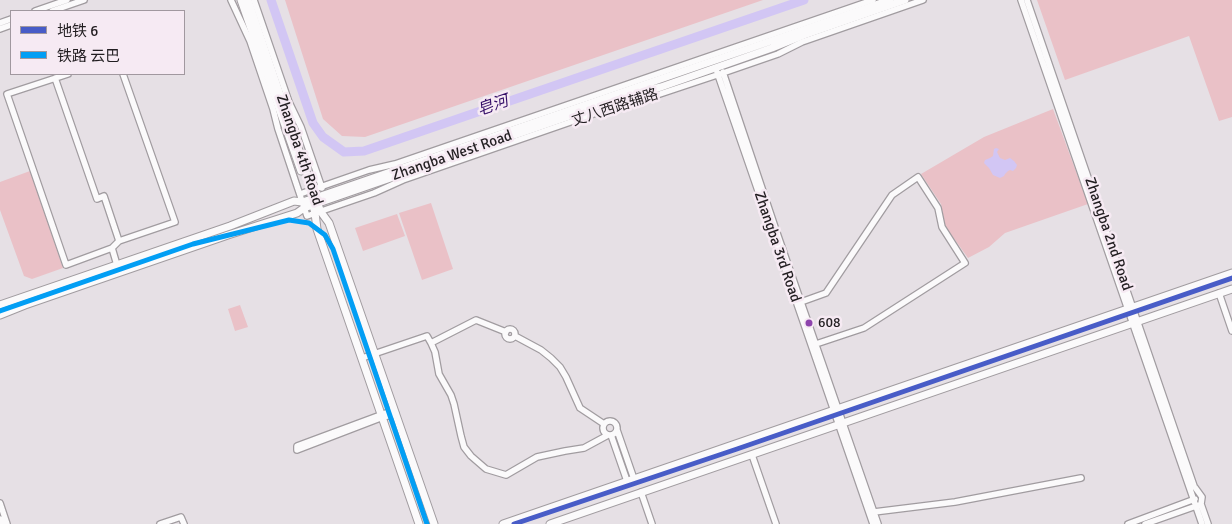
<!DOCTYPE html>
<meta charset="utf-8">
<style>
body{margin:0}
#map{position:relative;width:1232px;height:524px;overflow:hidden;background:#e6e0e5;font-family:Signika,"Noto Sans SC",sans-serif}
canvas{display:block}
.legend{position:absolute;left:10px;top:10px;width:175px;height:65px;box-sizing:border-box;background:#f6eaf3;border:1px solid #a1989f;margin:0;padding:6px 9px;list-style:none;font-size:15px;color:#221e21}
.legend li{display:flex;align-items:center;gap:10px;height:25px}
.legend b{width:25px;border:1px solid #a1989f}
</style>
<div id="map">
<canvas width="1232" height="524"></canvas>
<ul class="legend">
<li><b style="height:6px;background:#485cc7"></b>地铁 6</li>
<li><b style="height:6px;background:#029ef4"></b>铁路 云巴</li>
</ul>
</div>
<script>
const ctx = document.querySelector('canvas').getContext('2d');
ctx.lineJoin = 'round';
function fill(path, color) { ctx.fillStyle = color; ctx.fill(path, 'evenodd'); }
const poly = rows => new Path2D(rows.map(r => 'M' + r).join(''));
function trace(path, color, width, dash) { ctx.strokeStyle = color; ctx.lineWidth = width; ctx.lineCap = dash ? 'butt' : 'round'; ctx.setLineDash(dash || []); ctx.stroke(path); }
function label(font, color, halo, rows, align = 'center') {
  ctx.font = font + ' Signika,"Noto Sans SC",sans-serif'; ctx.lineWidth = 5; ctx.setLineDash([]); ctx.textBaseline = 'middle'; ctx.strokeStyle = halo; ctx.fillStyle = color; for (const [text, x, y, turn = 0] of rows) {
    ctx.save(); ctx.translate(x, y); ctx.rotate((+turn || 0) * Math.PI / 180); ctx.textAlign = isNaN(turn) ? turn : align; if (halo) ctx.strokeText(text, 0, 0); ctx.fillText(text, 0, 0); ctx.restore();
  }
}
const green = poly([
 [285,0,763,0,365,137,342,136,323,119],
 [1037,0,1232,0,1232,117,1219,121,1189,36,1065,80],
 [1053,109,1088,204,1005,233,989,247,968,258,945,226,941,204,921,174,984,137],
 [30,171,63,268,32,279,24,276,0,210,0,182],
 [431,203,453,269,422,280,399,213],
 [397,214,405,236,363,251,355,228],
 [240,305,248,327,235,331,228,309]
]);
const water = poly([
 [996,148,999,149,997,152,1000,158,1005,160,1010,158,1014,161,1017,165,1016,168,1013,171,1010,170,1008,171,1005,174,1004,176,1000,178,993,175,989,168,984,163,985,160,990,158,993,156,994,149]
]);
const river = poly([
 [271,0,313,123,323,137,344,152,364,151,804,0]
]);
const minor = poly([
 [231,0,250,41,273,109,278,129,307,216,374,193,403,180,634,100,654,96,723,73,778,54,802,42,923,0],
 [254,0,289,102,301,127,322,188],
 [1021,0,1202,524],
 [1027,0,1194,486,1202,497,1201,504,1208,524],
 [35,11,67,0],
 [52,11,84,0],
 [0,23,11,19],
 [0,29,11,25],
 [717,72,873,524],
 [723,72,776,230,878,524],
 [68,74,7,94,66,265,112,248],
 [55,78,97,199,104,196,119,241,112,248,117,265],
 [300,194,369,170,395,164,873,0],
 [119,241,175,222,123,74],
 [1219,293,1232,331],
 [801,302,826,293,892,195,918,177,938,208,942,227,965,263,864,328,816,344],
 '505 334a5 5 0 1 1 10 0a5 5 0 1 1-10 0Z',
 [515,336,541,350,551,358,560,367,566,377,580,408,604,424],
 [431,343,476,320,506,332],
 [362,358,427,336,431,343,435,352,439,374,451,395,454,404,461,436,464,447,471,456,486,469,506,475,537,457,565,451,584,448,608,435],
 [394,410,297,446,297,450,383,417,396,414],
 '603 428a7 7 0 1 1 14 0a7 7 0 1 1-14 0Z',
 [617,430,634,479],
 [611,435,627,481],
 [752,455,776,524],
 [641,492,652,524],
 [0,503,7,524],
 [874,512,955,502,1081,478],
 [0,519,2,524],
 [160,524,181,517,184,524],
 [1128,524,1195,499],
 [1145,524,1199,505]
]);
const major = poly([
 [241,0,301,171],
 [248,0,315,198,321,212,329,223,434,524],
 [312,202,315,213,317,229,419,524],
 [0,305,230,226,294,201,302,202,315,198,890,0],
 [0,315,25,305,228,235,297,213,304,208,535,128,633,94,661,87,772,48,804,35,905,0],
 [503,524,1232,273],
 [550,524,1232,289]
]);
const rail1 = poly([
 [0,311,193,244,289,220,309,223,325,235,333,249,427,524]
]);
const metro1 = poly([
 [514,524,737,449,1232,278]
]);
const markers = [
 [809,323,4.5,"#8e44ad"]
];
const busNames = [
 ["608",818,323]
];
const streetNames = [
 ["丈八西路辅路",615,108,-18],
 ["Zhangba 4th Road",299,150,71],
 ["Zhangba West Road",452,156,-19],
 ["Zhangba 2nd Road",1108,234,71],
 ["Zhangba 3rd Road",777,247,71]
];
const waterNames = [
 ["皂河",493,106,-19]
];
fill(green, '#eac1c7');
fill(water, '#d2c6f4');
trace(river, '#d2c6f4', 9);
trace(minor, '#a19ca0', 8);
trace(major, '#a19ca0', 9);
trace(minor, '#fbfafb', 5.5);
trace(major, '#fbfafb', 7);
trace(rail1, '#029ef4', 5);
trace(metro1, '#485cc7', 5);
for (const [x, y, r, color] of markers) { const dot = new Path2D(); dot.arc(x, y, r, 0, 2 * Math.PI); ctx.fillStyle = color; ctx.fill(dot); trace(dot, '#f6eaf3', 2); }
label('14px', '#221e21', '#f6eaf3', busNames, 'left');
label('15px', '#221e21', '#f6eaf3', streetNames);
label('italic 16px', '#340d67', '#f6eaf3', waterNames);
</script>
